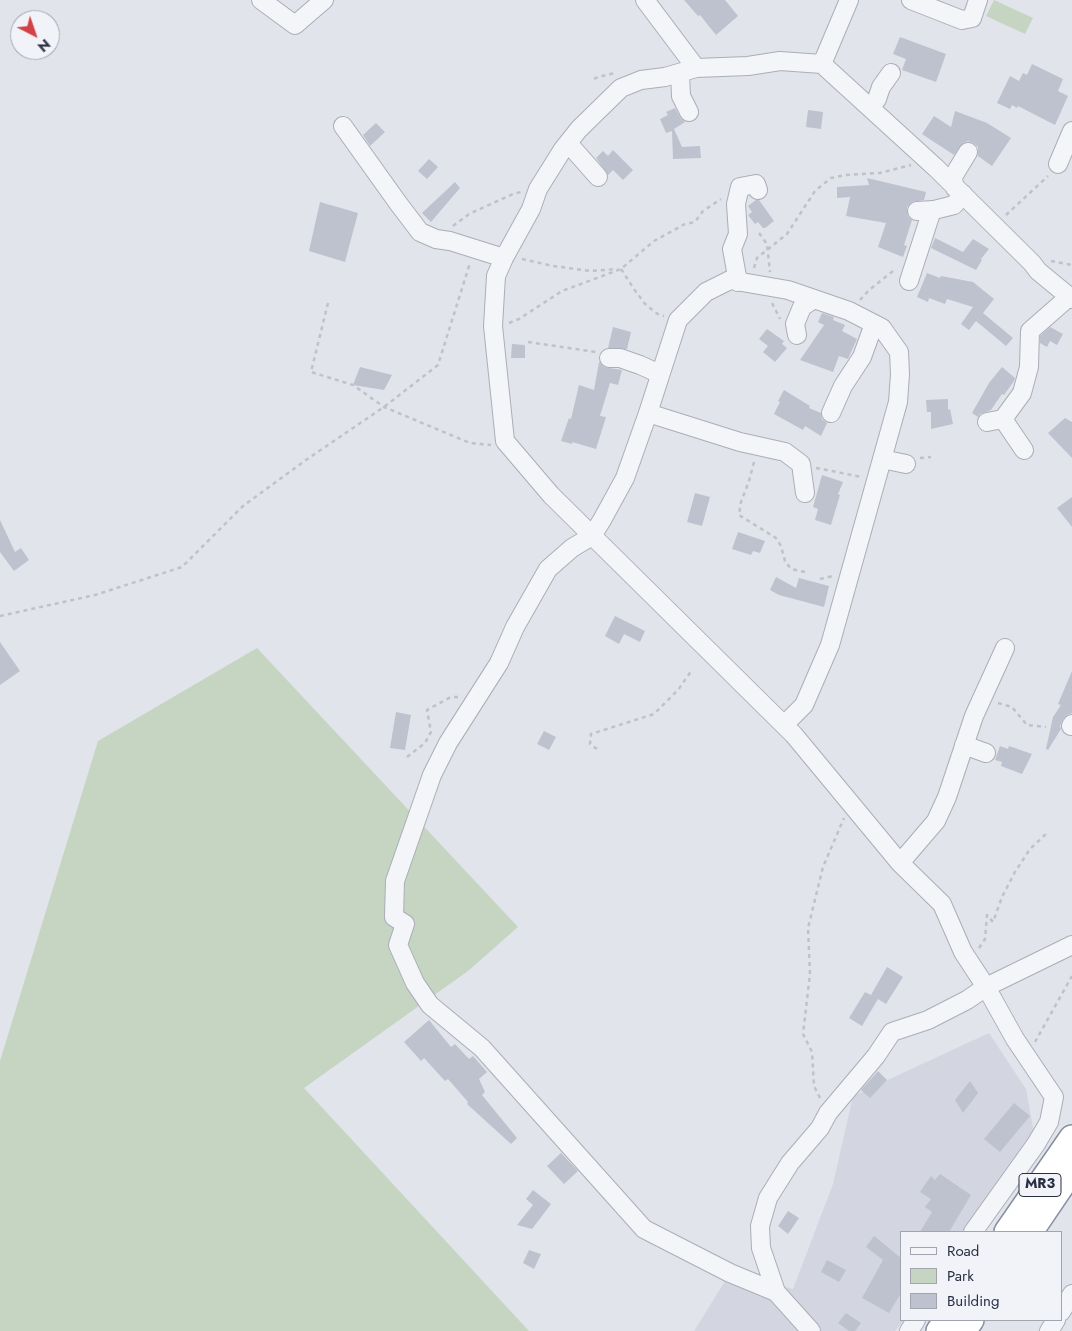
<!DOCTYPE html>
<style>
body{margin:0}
#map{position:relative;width:1072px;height:1331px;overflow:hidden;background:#e1e4ea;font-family:Jost,sans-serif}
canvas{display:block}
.legend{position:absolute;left:900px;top:1231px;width:162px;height:90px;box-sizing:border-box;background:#f1f3f8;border:1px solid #a1a5b0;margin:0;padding:6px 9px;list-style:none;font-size:15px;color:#292f43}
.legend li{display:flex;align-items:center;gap:10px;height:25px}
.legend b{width:25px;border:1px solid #a1a5b0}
.north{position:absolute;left:10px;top:10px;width:50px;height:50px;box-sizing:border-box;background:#f1f3f8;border:1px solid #a1a5b0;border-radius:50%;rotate:139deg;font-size:14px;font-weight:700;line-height:20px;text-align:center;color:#292f43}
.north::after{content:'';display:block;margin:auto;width:18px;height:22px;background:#d44247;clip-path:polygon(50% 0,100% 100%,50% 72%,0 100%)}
</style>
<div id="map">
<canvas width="1072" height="1331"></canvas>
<ul class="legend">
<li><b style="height:6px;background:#f4f5f8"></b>Road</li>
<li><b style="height:14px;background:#c5d5c2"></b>Park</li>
<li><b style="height:14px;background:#bec2ce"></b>Building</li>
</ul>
<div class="north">N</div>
</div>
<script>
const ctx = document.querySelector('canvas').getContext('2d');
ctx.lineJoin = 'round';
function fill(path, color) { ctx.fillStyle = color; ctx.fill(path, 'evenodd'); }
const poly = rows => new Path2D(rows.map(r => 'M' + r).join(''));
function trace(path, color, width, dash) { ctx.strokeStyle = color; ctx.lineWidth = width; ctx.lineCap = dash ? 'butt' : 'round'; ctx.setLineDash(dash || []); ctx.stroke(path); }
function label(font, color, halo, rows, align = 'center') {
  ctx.font = font + ' Jost,sans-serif'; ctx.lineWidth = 4; ctx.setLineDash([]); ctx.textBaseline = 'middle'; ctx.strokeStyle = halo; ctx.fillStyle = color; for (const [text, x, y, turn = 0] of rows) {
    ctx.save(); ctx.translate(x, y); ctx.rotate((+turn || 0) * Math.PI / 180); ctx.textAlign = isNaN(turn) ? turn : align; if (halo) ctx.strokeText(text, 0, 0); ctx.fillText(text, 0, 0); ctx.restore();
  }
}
const built = poly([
 [989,1033,1026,1089,1036,1144,973,1232,901,1232,901,1320,904,1320,895,1331,694,1331,730,1273,793,1289,833,1184,853,1096]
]);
const green = poly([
 [994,0,1033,18,1025,34,986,16],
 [257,648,518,927,468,971,304,1088,529,1331,0,1331,0,1061,98,741]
]);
const building = poly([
 [684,0,725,0,738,16,716,35,700,15,698,16],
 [900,37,946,54,936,82,902,70,906,59,893,54],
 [1032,64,1063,79,1058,91,1068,96,1055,125,1018,106,1017,108,1012,105,1010,109,997,103,1010,76,1019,81,1023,73,1027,75],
 [675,108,680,117,685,122,674,129,682,147,700,146,701,158,673,159,672,131,666,133,660,119,668,115,666,112],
 [808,110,823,112,821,129,806,127],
 [955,111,987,123,1011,138,992,166,978,156,978,147,973,143,968,141,963,143,954,155,922,134,934,116,951,127],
 [376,123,385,132,370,146,363,135],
 [613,150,633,170,623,180,613,170,608,175,596,158,603,151,608,156],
 [429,159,438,167,427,179,418,171],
 [867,178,926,192,924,200,912,202,907,207,908,216,912,220,904,245,907,246,903,257,878,247,886,223,846,216,850,197,837,198,837,187,869,185],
 [455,182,460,188,431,222,422,213],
 [756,200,759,200,774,221,765,228,763,228,758,222,755,224,748,215,752,212,748,206],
 [320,202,358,213,345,262,309,251],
 [935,238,963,252,973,239,989,249,981,259,982,260,976,270,931,248],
 [927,273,940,278,941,276,973,282,994,299,983,313,1013,338,1006,346,976,321,969,330,961,324,973,307,947,299,945,304,929,298,928,302,917,297],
 [822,313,834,317,833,320,845,325,842,331,857,339,848,359,839,356,833,372,800,360,824,325,818,322],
 [613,327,631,332,627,349,608,348],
 [1050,327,1063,334,1057,345,1050,341,1047,347,1040,343,1040,336],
 [767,329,784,341,782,344,787,348,775,362,763,352,768,346,759,339],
 [512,344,525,345,525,358,511,358],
 [599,362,604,367,622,370,618,385,610,383,600,416,606,417,596,449,572,442,572,444,561,441,569,418,571,419,579,385,594,390],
 [360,367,392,375,384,390,353,385],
 [1002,367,1015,378,1014,381,1004,395,1002,394,991,410,980,414,978,417,972,413,989,383],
 [784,390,810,406,809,408,821,413,822,419,827,423,821,436,805,426,803,430,774,414,780,402,778,401],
 [948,399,948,410,950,409,953,424,931,429,931,412,927,412,926,400],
 [1065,418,1072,422,1072,458,1048,433],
 [822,475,843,482,838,494,840,495,831,525,815,520,818,509,813,507],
 [695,493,710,497,702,526,687,522],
 [1072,497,1072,527,1057,508],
 [0,520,15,552,21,548,29,560,14,571,0,552],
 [738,532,765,541,760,553,753,551,751,555,732,549],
 [776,577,796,588,799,578,829,586,824,607,779,595,770,590],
 [615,616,645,631,640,642,624,634,619,644,605,636],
 [0,642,20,671,0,685],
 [1072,671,1072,713,1067,715,1063,719,1060,726,1061,729,1048,750,1046,749,1053,717,1061,705,1058,704],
 [396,712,411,715,405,750,390,748],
 [544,731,556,737,549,750,537,744],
 [1000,746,1008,749,1009,746,1032,754,1022,774,1001,766,1002,762,995,760],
 [887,967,903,977,886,1004,878,999,862,1026,849,1018,865,992,871,995],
 [429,1020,451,1047,455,1044,469,1059,473,1056,487,1072,479,1079,485,1092,482,1095,517,1138,511,1144,467,1104,468,1102,448,1079,445,1081,424,1058,421,1061,404,1042],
 [878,1071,887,1080,870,1098,861,1090],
 [970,1081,978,1093,963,1113,955,1100],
 [1014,1103,1030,1116,1000,1152,984,1139],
 [561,1153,578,1171,564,1184,547,1166],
 [940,1174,971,1195,949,1232,920,1232,932,1212,925,1207,931,1199,920,1192,931,1176,935,1180],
 [533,1190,551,1204,532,1229,517,1225,533,1205,526,1199],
 [788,1211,799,1218,788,1234,778,1226],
 [874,1236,901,1258,901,1293,889,1313,862,1298,883,1260,866,1247],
 [529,1250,541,1254,534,1269,523,1263],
 [827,1260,846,1270,839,1282,821,1272],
 [846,1313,861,1323,855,1331,849,1331,838,1323]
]);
const path = poly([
 [594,79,598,77,615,73],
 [1006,215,1048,176],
 [453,226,469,214,513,194,521,192],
 [759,233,767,244,770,272],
 [522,259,553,266,591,271,617,269],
 [1051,261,1072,265],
 [754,268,757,258,787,234,815,191,831,178,846,175,880,173,911,165],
 [621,269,636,292,646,305,659,315,664,316],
 [860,300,869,290,893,271,896,271],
 [328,303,311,372,353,385,384,407,470,443,491,445],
 [772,303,780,319],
 [509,323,519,319,562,291,621,269,654,241,685,224,695,222,703,211,721,199],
 [528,342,596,352],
 [920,458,931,457],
 [754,462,749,481,741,502,739,515,776,538,781,546,785,561,791,569,805,572],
 [816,468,862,477],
 [820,579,833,576],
 [0,616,95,595,182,567,243,506,306,460,384,407,438,365,470,263],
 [998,703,1012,707,1027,725,1046,727],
 [597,749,590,744,591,734,654,714,678,690,692,670],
 [407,757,425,743,431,732,427,710,451,697,458,697],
 [979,948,985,939,987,915,993,922,1002,897,1015,872,1030,849,1048,832],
 [1035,1042,1072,976],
 [820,1098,814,1086,812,1052,803,1034,810,974,808,928,823,867,844,818]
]);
const minor = poly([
 [261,0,295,25,324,0],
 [645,0,696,68],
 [911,0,962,20,972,18,978,0],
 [822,64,849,0],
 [680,73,681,96,689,112],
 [870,108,877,99,881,87,891,73],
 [343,126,398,203,420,232,436,239,450,241,504,258],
 [568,143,598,177],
 [1058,164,1072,131],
 [955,188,953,179,954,175,968,152],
 [917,211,934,210,954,205,963,194],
 [909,281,932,210],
 [738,282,732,249,738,234,736,204,740,187,756,184,758,190],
 [797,335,795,324,802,307,814,299],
 [609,358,620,358,640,365,660,374],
 [648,413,740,442,785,452,801,464,805,493],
 [831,413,843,386,862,357,874,324],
 [987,422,1003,419],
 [1024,450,1003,419,1022,393,1029,367,1030,331,1070,296],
 [882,459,906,464],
 [1071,726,1072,724],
 [964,745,986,753],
 [900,863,936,821,947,797,974,716,1005,648],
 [973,1232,1036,1144,1049,1122,1054,1097,1015,1039,986,987,963,952,942,904,900,863,794,735,551,495,505,441,493,326,496,276,504,258,531,209,538,189,563,149,579,129,621,88,641,80,665,77,696,68,748,66,780,61,822,64,936,168,1032,263,1038,271,1072,299],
 [776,1292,730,1273,644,1229,482,1048,430,1005,415,983,398,945,405,924,394,917,395,881,432,775,448,743,499,663,515,627,548,569,572,548,592,536,602,520,625,478,648,413,678,320,706,292,730,280,788,290,849,311,882,328,899,352,900,374,898,402,830,645,804,705,784,725],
 [1061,1312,1072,1294],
 [811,1331,776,1292,761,1248,760,1226,768,1198,790,1163,820,1128,828,1113,876,1056,892,1032,928,1020,967,1000,986,987,1072,945],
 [909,1331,916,1320],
 [1049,1331,1056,1320]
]);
const highway = poly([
 [1007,1232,1072,1138],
 [1030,1232,1072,1170],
 [939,1331,947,1320],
 [963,1331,971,1320]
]);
const shields = [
 [1040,1185,42]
];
const shieldNames = [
 ["MR3",1040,1185]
];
fill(built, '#d3d6e0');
fill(green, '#c5d5c2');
fill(building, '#bec2ce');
trace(minor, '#aaaeb8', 20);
trace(highway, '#888fa2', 28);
trace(path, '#bfc2c9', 2.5, [4, 4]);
trace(minor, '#f4f5f8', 18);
trace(highway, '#fff', 25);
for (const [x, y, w] of shields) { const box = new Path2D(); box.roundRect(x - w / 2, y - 11.5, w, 23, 4); ctx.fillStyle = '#f1f3f8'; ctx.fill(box); trace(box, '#292f43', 1); }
label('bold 14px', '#292f43', null, shieldNames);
</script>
